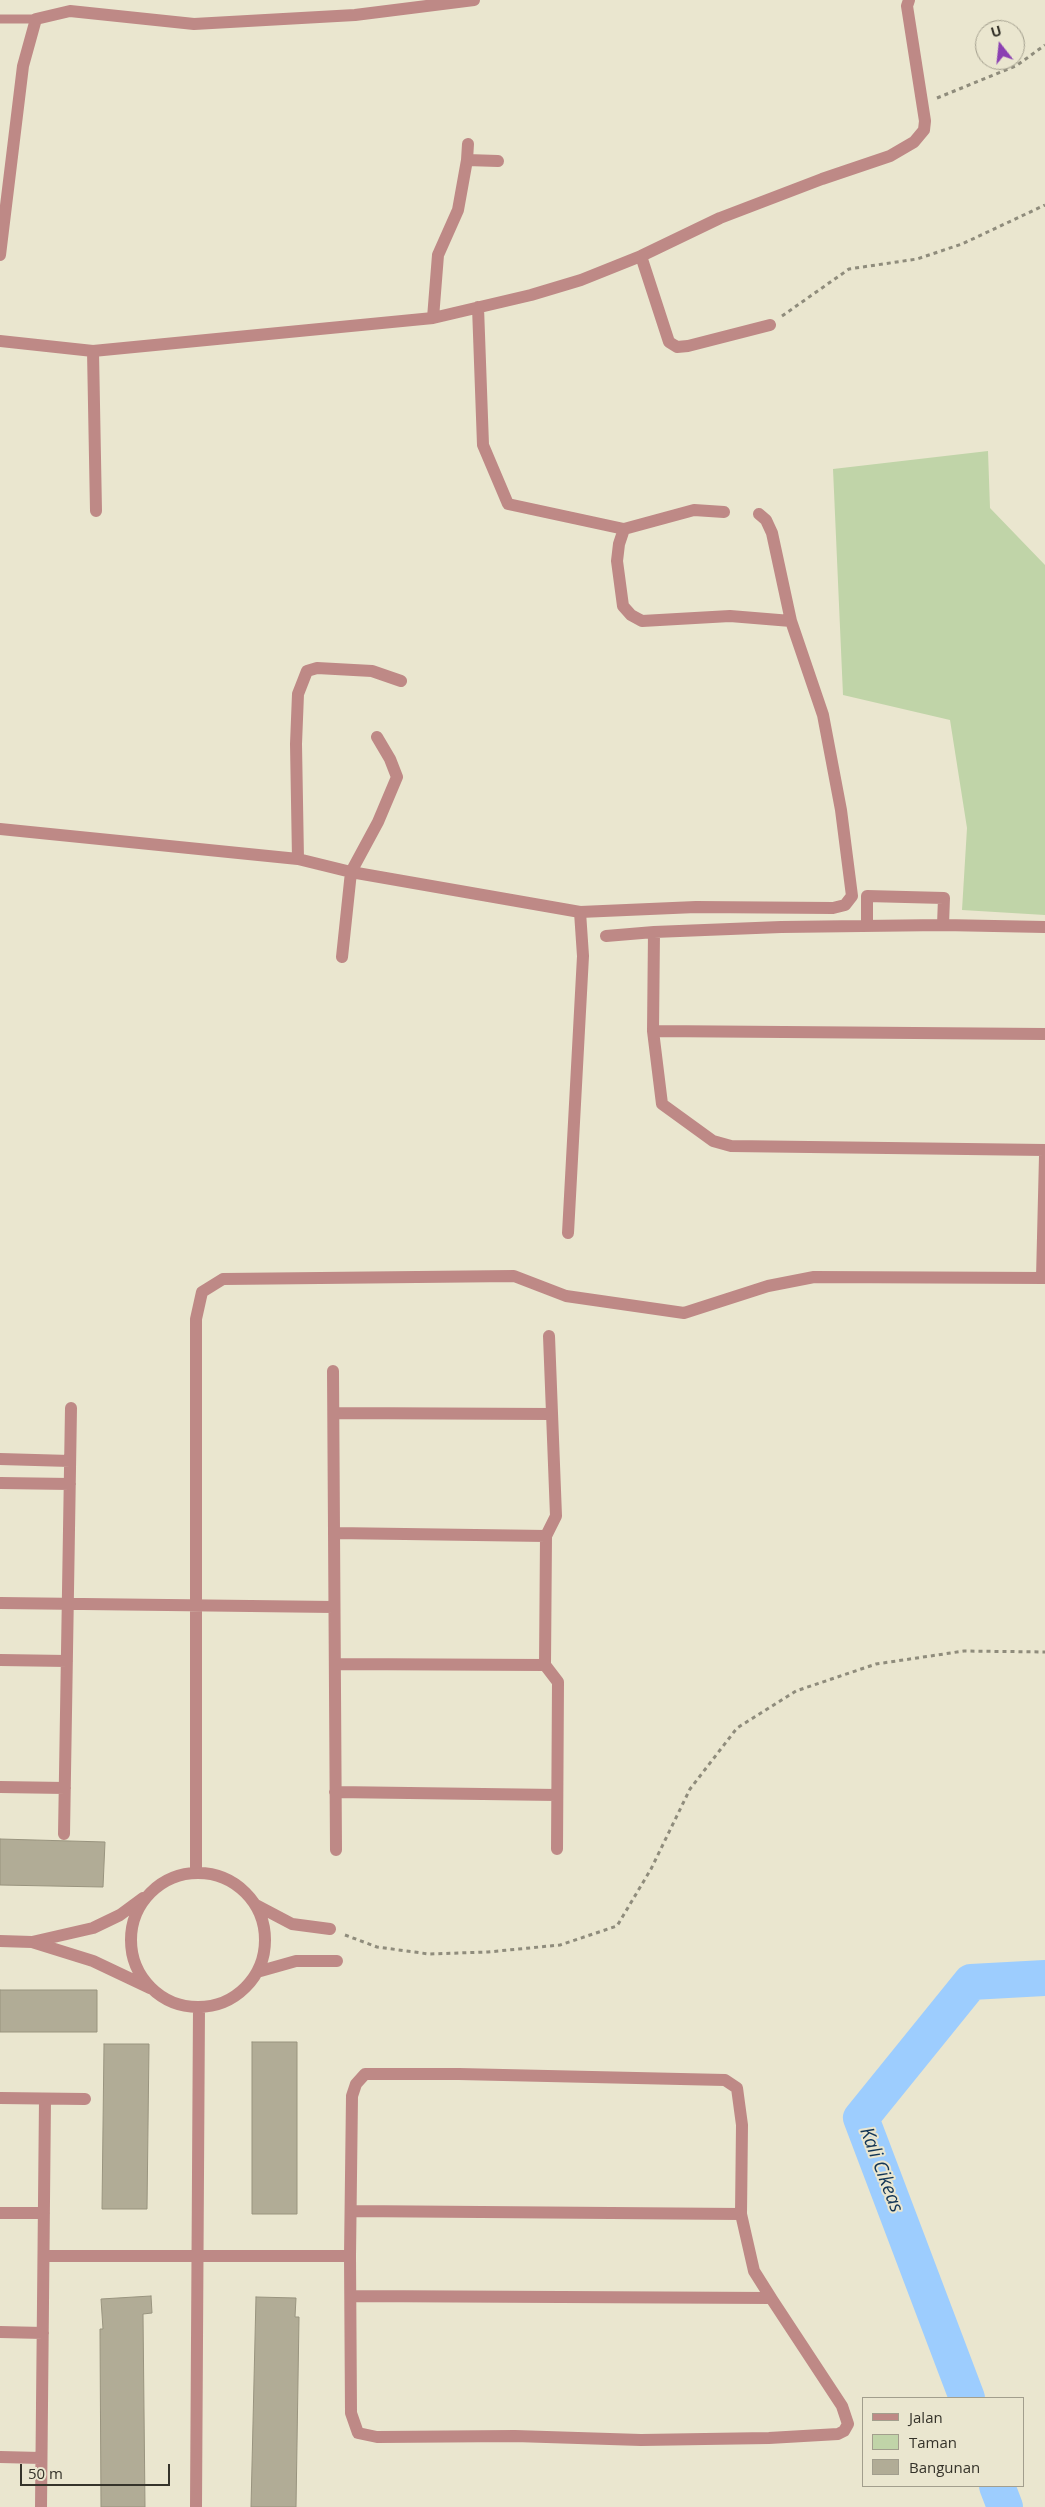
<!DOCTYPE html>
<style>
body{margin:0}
#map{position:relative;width:1045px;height:2507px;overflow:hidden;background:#eae6cf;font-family:"Open Sans",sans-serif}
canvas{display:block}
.legend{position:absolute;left:862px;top:2397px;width:162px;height:90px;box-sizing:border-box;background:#eae6cf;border:1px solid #a29e8d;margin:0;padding:6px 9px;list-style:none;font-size:15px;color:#35332a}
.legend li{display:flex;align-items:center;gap:10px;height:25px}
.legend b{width:25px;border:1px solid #a29e8d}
.north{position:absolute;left:975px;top:20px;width:50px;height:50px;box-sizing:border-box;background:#eae6cf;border:1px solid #a29e8d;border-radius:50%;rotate:344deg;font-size:14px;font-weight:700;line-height:20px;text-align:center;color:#35332a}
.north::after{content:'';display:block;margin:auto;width:18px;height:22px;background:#8b40b2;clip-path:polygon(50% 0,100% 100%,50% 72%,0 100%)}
.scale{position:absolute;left:20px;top:2464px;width:150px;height:22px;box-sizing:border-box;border:2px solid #35332a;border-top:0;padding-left:6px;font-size:15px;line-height:18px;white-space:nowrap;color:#35332a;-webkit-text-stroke:4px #eae6cf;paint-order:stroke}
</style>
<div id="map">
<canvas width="1045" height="2507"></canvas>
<ul class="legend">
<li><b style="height:6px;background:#be8986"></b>Jalan</li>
<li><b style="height:14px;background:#c0d4a8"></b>Taman</li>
<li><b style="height:14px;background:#b1ac96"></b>Bangunan</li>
</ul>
<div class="north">U</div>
<div class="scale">50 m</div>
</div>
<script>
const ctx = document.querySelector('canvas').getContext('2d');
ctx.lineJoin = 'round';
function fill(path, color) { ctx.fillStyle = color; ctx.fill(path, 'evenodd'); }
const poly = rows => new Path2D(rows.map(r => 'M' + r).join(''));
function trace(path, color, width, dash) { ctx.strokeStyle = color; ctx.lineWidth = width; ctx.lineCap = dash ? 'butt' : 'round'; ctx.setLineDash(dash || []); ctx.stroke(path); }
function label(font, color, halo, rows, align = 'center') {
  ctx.font = font + ' "Open Sans",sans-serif'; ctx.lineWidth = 4; ctx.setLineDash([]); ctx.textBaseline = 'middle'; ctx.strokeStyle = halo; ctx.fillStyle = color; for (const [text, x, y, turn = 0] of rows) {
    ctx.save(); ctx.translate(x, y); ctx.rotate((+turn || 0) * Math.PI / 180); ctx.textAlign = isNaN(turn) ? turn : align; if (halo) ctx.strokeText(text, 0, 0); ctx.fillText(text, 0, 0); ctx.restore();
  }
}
const green = poly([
 [988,451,990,508,1045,565,1045,915,962,910,967,828,950,720,843,695,833,469]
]);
const river = poly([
 [967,2398,861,2118,971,1982,1045,1978],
 [997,2486,1005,2507]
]);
const building = poly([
 [0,1839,105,1842,103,1887,0,1885,0,1839],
 [0,1990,97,1990,97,2032,0,2032,0,1990],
 [252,2042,297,2042,297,2214,252,2214,252,2042],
 [104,2044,149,2044,147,2209,102,2209,104,2044],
 [151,2296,152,2313,143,2314,145,2507,101,2507,100,2329,103,2329,101,2299,151,2296],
 [256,2297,296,2298,295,2317,299,2317,296,2507,251,2507,256,2297]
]);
const path = poly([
 [937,98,1016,66,1045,45],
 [782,316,849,269,917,259,962,244,1045,205],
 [345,1935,377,1947,429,1954,488,1952,560,1945,617,1926,651,1869,690,1789,737,1728,796,1691,876,1664,964,1651,1045,1652]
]);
const service = poly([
 [0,19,36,19]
]);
const minor = poly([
 [467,160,468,144],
 [0,255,23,66,36,19,70,11,194,24,355,15,474,0],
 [641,256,669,342,677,347,688,346,770,325],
 [478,307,483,445,508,504,624,529,694,510,724,512],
 [433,318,438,255,458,210,467,160,498,161],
 [0,341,93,351,433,318,531,295,581,280,641,256,720,218,822,179,890,156,914,142,924,130,925,121,907,6,909,0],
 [93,351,96,511],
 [624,529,619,544,617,561,623,606,631,615,642,621,730,616,791,621],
 [0,829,298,859,351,872,580,912,696,907,833,908,845,905,852,896,841,810,823,715,791,621,772,533,766,520,759,514],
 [298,859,296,744,298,694,307,671,317,668,372,671,401,681],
 [867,926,867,896,944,898,943,925],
 [654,932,653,1031,662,1104,713,1141,731,1146,1045,1150],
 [606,936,654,932,781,927,943,925,1045,927],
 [342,957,351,872,378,822,397,777,390,759,377,737],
 [653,1031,1045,1034],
 [568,1233,583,956,580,912],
 [1042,1278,1045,1156],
 [549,1336,556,1516,546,1536,545,1665,558,1682,557,1849],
 [333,1371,336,1850],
 [334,1413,552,1414],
 [0,1459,70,1461],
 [0,1483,70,1484],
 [334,1533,546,1536],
 [0,1603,334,1607],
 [0,1660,67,1661],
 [335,1664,545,1665],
 [0,1787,65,1788],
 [335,1792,557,1795],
 [64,1834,71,1408],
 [196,1873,196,1319,202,1292,223,1279,514,1276,566,1296,684,1313,768,1286,814,1277,1045,1278],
 '131 1940a67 67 0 1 1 134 0a67 67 0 1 1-134 0Z',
 [256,1905,292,1924,330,1929],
 [0,1941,32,1942,93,1928,120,1915,143,1898],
 [32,1942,93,1961,150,1988],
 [257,1972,296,1961,337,1961],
 [0,2098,85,2099],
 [351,2211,741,2214],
 [0,2213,44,2213],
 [44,2256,350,2256],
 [351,2296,771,2298,754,2271,741,2214,742,2125,737,2088,725,2080,459,2074,365,2074,356,2084,352,2096,350,2256,351,2413,358,2433,377,2437,515,2436,641,2440,769,2438,838,2434,844,2431,848,2424,842,2406,771,2298],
 [0,2332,43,2333],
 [0,2457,41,2458],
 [41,2507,45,2099],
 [196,2507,199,2007]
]);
const waterNames = [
 ["Kali Cikeas",881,2170,69]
];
fill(green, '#c0d4a8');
trace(river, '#9dcdfe', 36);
fill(building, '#b1ac96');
trace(building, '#99947f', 1);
trace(path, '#8f8c7c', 3, [4, 4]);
trace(service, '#be8986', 9);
trace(minor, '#be8986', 12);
label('italic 19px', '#123555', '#eae6cf', waterNames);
</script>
